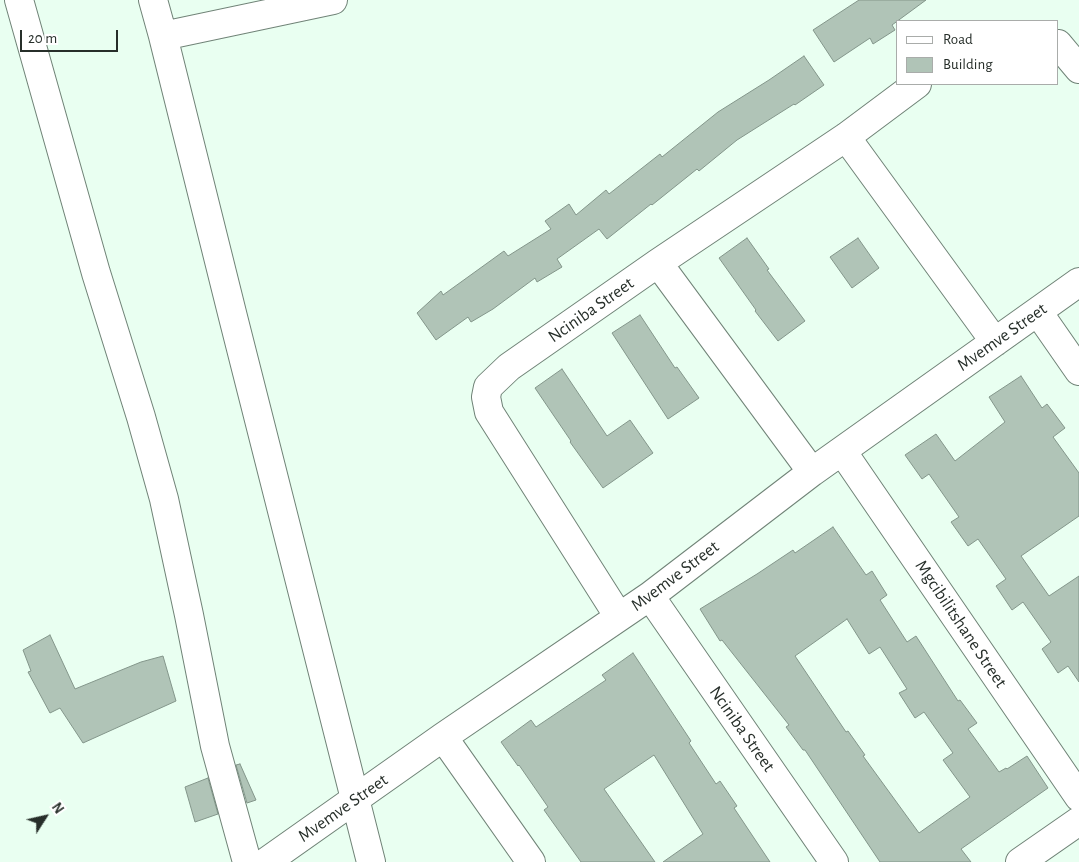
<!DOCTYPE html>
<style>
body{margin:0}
#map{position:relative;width:1079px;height:862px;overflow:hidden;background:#e9fff1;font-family:"Alegreya Sans",sans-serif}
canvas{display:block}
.legend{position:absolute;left:896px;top:20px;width:162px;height:65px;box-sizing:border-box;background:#fff;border:1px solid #a9acaa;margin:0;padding:6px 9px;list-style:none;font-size:15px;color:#272f2a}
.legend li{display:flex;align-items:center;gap:10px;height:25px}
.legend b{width:25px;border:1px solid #a9acaa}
.north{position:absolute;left:20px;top:792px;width:50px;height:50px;-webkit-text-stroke:4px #fff;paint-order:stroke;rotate:55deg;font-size:14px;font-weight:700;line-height:20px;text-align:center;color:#272f2a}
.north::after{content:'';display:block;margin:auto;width:18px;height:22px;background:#272f2a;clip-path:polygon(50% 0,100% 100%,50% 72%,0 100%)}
.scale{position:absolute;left:20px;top:30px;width:98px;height:22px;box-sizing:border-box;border:2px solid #272f2a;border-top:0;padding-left:6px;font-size:15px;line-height:18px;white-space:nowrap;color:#272f2a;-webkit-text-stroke:4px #fff;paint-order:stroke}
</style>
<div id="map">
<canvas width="1079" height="862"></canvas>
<ul class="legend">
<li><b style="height:6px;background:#fff"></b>Road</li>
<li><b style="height:14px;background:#b0c4b7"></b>Building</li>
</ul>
<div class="north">N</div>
<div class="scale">20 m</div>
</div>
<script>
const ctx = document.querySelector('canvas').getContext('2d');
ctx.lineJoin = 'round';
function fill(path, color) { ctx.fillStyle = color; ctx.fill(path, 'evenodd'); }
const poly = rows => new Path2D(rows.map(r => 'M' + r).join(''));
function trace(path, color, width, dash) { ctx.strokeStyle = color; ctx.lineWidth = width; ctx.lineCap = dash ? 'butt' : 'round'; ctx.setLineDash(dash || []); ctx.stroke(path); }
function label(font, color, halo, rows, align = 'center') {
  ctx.font = font + ' "Alegreya Sans",sans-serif'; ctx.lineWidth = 4; ctx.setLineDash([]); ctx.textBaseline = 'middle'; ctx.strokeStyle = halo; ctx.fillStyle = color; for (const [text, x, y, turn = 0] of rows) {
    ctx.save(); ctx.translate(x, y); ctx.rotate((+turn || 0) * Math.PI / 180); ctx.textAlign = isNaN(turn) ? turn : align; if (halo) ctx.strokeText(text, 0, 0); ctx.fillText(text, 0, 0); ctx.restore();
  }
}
const building = poly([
 [859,0,926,0,892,25,895,30,873,44,870,38,834,62,813,30,859,0],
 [804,56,824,85,795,105,794,104,737,140,699,171,697,169,652,205,651,204,607,239,599,229,557,259,562,267,537,282,535,278,493,309,471,322,468,317,436,340,417,313,441,291,443,295,504,251,508,256,551,229,545,221,569,204,576,215,606,190,609,194,660,154,662,157,718,112,769,80,804,56],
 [747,238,769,269,767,270,805,321,778,341,755,311,756,310,719,258,747,238],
 [858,238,879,268,852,288,830,257,858,238],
 [640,315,675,368,677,367,699,398,668,419,612,333,640,315],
 [562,369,607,436,630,420,653,453,603,488,570,442,571,441,535,388,562,369],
 [1021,376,1042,408,1047,404,1065,428,1053,437,1079,473,1079,516,1021,556,1049,596,1079,576,1079,682,1068,666,1058,673,1042,649,1051,642,1023,602,1012,610,996,586,1006,579,978,539,968,546,951,522,959,517,929,474,922,479,905,455,936,434,955,461,1005,422,989,397,1021,376],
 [833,527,866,575,872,571,887,595,880,600,907,642,916,636,958,701,960,700,977,723,968,729,999,772,1006,768,1007,769,1027,756,1048,788,961,849,971,862,880,862,805,750,803,750,786,727,789,725,722,640,720,641,700,609,757,574,793,550,795,553,833,527],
 [847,619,869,654,880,647,907,689,899,693,915,718,924,712,953,753,943,760,970,797,919,833,863,756,865,755,848,731,846,732,795,656,847,619],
 [50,635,75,689,141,662,163,656,176,701,83,743,60,708,50,713,28,672,31,671,23,650,50,635],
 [633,653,691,741,689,743,716,784,720,781,737,806,734,808,770,862,663,862,703,834,654,755,604,789,655,862,581,862,544,810,548,807,519,765,518,766,501,742,531,720,536,727,606,680,602,675,633,653],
 [240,764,256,800,247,803,236,765,240,764],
 [208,778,218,814,195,822,185,787,208,778]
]);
const minor = poly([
 [19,0,96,273,141,417,164,499,189,615,215,746,247,862],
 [153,0,163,36,233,317,371,862],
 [163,36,333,0],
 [1058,44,1079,69],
 [846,137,995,342],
 [658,263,812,472],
 [1038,312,1079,371],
 [842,451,1079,797],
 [650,596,834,862],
 [619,617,489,412,486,397,488,387,509,367,658,263,846,137,917,84],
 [443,737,531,862],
 [266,862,443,737,650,596,812,472,1079,282],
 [1020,862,1079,821]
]);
const streetNames = [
 ["Nciniba Street",591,310,-35],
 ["Mvemve Street",1002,337,-35],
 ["Mvemve Street",675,576,-37],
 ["Mgcibilitshane Street",961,624,56],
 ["Nciniba Street",742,729,55],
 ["Mvemve Street",343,808,-35]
];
fill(building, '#b0c4b7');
trace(building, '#83968a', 1);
trace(minor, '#708377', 30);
trace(minor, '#fff', 28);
label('18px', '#272f2a', '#fff', streetNames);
</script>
